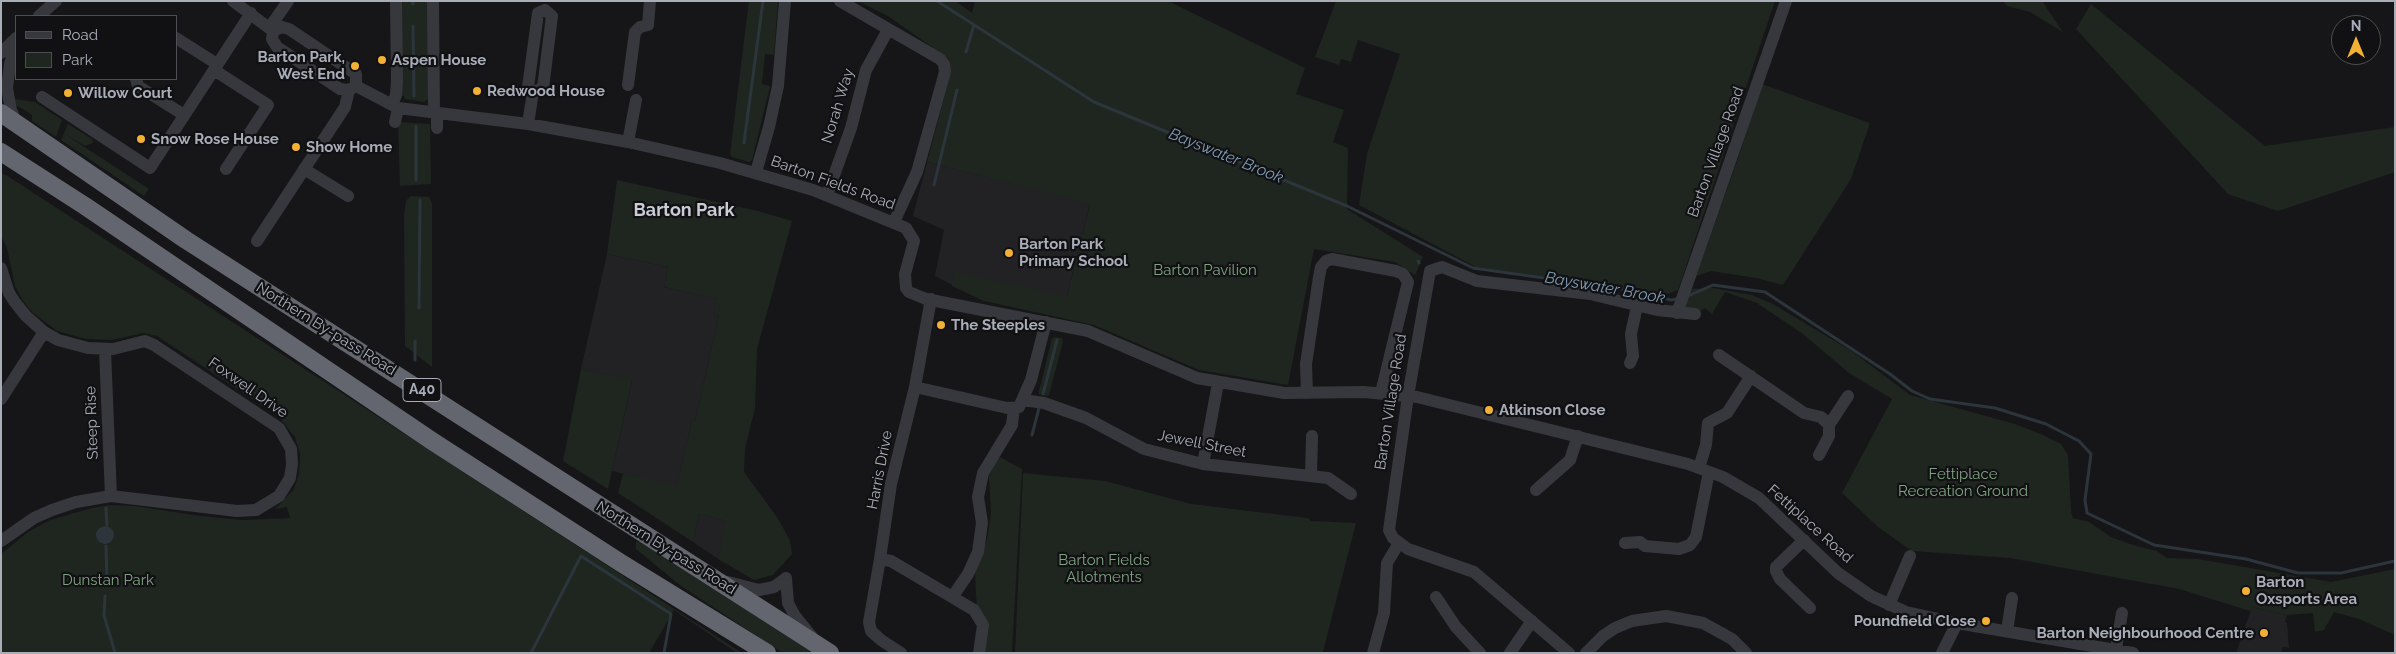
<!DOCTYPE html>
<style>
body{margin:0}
#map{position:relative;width:2396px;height:654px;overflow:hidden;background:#161618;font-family:Raleway,sans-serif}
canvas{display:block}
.frame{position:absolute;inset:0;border:2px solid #a8adb8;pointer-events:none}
.legend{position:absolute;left:15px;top:15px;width:162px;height:65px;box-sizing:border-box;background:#111113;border:1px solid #4d4f55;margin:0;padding:6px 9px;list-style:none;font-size:15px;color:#a8adb8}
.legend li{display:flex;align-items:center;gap:10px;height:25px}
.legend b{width:25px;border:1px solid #4d4f55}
.north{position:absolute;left:2331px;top:15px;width:50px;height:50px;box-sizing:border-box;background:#111113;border:1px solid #4d4f55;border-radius:50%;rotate:0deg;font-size:14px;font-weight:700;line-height:20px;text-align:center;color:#a8adb8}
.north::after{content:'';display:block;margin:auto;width:18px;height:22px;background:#f2b134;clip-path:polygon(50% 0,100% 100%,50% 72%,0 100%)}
</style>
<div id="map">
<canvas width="2396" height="654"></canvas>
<div class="frame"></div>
<ul class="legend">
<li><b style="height:6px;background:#37383d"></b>Road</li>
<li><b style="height:14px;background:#1e261f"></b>Park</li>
</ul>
<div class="north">N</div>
</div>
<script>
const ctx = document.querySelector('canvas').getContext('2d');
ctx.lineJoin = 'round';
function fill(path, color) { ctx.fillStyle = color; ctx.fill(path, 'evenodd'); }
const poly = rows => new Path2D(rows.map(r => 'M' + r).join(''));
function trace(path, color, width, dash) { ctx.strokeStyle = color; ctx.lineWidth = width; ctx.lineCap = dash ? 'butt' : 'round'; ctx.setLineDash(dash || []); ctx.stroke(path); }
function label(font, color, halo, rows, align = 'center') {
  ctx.font = font + ' Raleway,sans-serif'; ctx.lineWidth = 4.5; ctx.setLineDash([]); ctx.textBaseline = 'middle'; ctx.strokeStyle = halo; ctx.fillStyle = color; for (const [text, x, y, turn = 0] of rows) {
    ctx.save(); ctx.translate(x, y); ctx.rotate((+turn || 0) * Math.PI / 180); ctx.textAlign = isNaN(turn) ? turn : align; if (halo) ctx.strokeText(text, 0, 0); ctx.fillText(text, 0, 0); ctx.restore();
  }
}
const built = poly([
 [927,162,1090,203,1067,296,984,301,935,276,944,230,913,216],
 [607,254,668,267,664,287,718,299,714,314,719,315,695,421,692,420,677,486,612,471,632,381,581,369],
 [699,514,727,521,718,559,693,542],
 [2252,607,2287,615,2285,622,2287,623,2289,648,2283,647,2281,653,2236,653]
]);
const green = poly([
 [399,1,429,1,428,99,424,102,405,99,404,96,400,96],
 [749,1,778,1,774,55,765,54,762,84,770,86,752,160,749,162,732,157,730,154],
 [858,1,955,1,972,13,975,1,1168,1,1305,68,1296,94,1344,110,1333,142,1348,148,1347,209,1423,257,1415,275,1395,262,1314,249,1288,385,1199,370,1094,325,984,301,952,286,954,271,1067,296,1090,204,927,162,948,83,949,59,888,16],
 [1336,1,1775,1,1678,290,1668,294,1476,267,1359,205,1367,154,1400,54,1358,40,1351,62,1341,59,1339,65,1315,57],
 [2003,1,2042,1,2063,32,2030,12,2007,6],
 [2091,4,2265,146,2395,127,2395,172,2278,211,2228,194,2076,29],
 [1762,84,1870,123,1851,179,1783,285,1756,278,1711,271,1696,276,1741,150],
 [15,99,35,102,62,120,56,137,32,121,32,115,25,110,14,105],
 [398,122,430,124,431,184,400,186],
 [68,124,92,139,93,143,85,146,66,135,149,189,144,196,61,140],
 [1,173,6,175,742,653,737,653,674,610,649,653,1,653,1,554,28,532,50,520,92,508,109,505,135,506,200,516,243,520,290,518,287,507,275,509,294,489,299,474,300,454,295,437,278,416,157,336,143,333,112,340,86,339,57,331,32,312,23,301,15,286,7,248,1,236],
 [617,180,758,211,792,221,757,349,755,408,745,449,744,472,779,520,790,541,792,554,773,575,754,580,718,559,726,521,699,514,693,542,618,493,623,473,677,485,692,420,695,421,719,315,714,314,717,299,664,287,668,267,607,254],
 [410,196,429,197,432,203,432,367,405,346,404,215,406,201],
 [1713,288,1752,295,1773,304,1853,352,1910,395,2015,424,2043,435,2061,444,2068,455,2071,512,2073,518,2089,522,2111,537,2133,545,2157,551,2167,558,2198,559,2331,582,2395,569,2395,635,2359,619,2334,612,2324,630,2315,632,2313,613,2287,615,2252,607,2250,611,2179,589,2010,558,1912,551,1878,527,1842,493,1892,399,1849,373,1803,334,1757,303,1725,292,1712,314,1705,308,1700,311,1685,310,1688,289],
 [1055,337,1062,338,1063,342,1049,395,1046,396,1039,394,1039,391,1052,338],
 [581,369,632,380,608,489,563,461],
 [1000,457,1022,469,1012,653,979,653,975,573,987,539,991,513,989,476,994,462],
 [1023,473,1105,481,1191,504,1308,518,1311,521,1356,523,1323,652,1015,653],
 [636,542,643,542,820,653,783,653,681,586,636,549]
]);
const water = poly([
 '96 535a9 9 0 1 1 18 0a9 9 0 1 1-18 0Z'
]);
const stream = poly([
 [413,1,413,4],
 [937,1,1094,102,1347,206,1473,268,1630,290,1671,300,1677,299],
 [413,26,414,96],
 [966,52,974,25],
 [416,126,416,180],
 [744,143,763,1],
 [934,185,957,90],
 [1418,261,1419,263],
 [1688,296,1713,285,1765,292,1890,374,1912,391,1930,399,1995,408,2046,424,2079,441,2091,454,2085,500,2087,513,2154,545,2246,559,2298,573,2341,573,2395,561],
 [419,308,420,200],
 [415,360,415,341],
 [1043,394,1057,340],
 [1032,435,1039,408],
 [106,508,107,525],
 [106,546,107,580],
 [105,596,104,615,115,653],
 [531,653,581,556,671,614,664,653]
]);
const minor = poly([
 [233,1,273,31],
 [433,1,434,113],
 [840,1,940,59,944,64,945,72,917,172,894,222],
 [545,10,552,16,543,88,533,92,528,87,538,13,545,10],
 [39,16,56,1],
 [270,27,288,1],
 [282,27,289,29,356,74,356,86,349,90,340,89,277,47,272,39,273,31,282,27],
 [176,38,217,64],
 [16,44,10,64,7,88,11,110,16,123],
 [1,53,16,38],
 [214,70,268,105,226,169],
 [136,79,138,86,184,115],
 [628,85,635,32,640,27,648,25,650,1],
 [356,86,398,108,528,124,628,142,720,163,813,190,906,228,914,241,905,274,906,288,909,292,926,299,1088,331,1197,378,1284,393,1364,392,1417,397,1688,464,1723,477,1759,498,1838,573,1871,596,1906,612,1957,623,2133,653],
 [42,97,150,168,251,13],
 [392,105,396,95,397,80,396,1],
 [395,122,398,108],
 [528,124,533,92],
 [437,128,437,113],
 [628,142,636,100],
 [304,169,348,196],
 [756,172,769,127,778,86,785,1],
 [827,195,851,128,866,70,888,30],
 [257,241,345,107,349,90],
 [1,268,9,293,14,301,26,316,44,332,58,340,88,348,113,349,145,341,154,345,279,428,291,449,292,464,290,478,279,496,256,510,237,511,111,496,76,502,52,510,34,518,1,541],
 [1677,313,1786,1],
 [105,350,111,496],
 [1719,355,1804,413,1821,417,1829,425],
 [1630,363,1633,356,1631,334,1637,306],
 [915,387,1007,408,1019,407,1031,380,1046,322],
 [1307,393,1306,364,1319,277,1321,267,1326,261,1332,259,1396,271,1403,274,1408,282,1381,393],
 [1,399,44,332],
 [1023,400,1044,403,1086,418,1144,449,1203,464,1328,478,1351,494],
 [1819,455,1829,436,1829,425,1848,396],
 [1203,464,1218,383],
 [1699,468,1706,445,1708,423,1727,413,1751,376],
 [1311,476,1312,436],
 [1536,490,1570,460,1578,436],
 [1804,540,1776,567,1776,571,1780,579,1810,608],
 [1625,543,1640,542,1645,546,1679,549,1690,545,1696,537,1709,472],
 [880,559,891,484,915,387,931,299],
 [786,578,788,603,795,616,812,637],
 [728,582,759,590,774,587,786,578],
 [953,596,968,574,978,552,982,523,978,497,983,473,1012,425,1014,408],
 [1436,597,1456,627,1480,653],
 [1889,605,1910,556],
 [2007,631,2012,598],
 [2116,649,2122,613],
 [901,653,881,640,871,631,869,622,880,559,891,561,974,610,983,625,979,653],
 [1373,653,1384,613,1387,563,1399,543],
 [1510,653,1532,621],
 [1569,653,1474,572,1408,549,1393,538,1389,530,1408,396,1430,271,1442,267,1477,281,1590,294,1657,310,1695,314],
 [1586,653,1603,636,1615,628,1632,621,1666,616,1703,623,1732,639,1746,653],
 [1942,653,1957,623]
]);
const highway = poly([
 [1,113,186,240,830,653],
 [1,152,85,206,432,441,621,563,767,653]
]);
const markers = [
 [382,60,5,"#f2b134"],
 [355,66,5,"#f2b134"],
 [477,91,5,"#f2b134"],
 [68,93,5,"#f2b134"],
 [141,139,5,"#f2b134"],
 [296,147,5,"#f2b134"],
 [1009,253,5,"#f2b134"],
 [941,325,5,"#f2b134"],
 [1489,410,5,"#f2b134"],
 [2246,591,5,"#f2b134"],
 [1986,621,5,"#f2b134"],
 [2264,633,5,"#f2b134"]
];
const shields = [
 [422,390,38]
];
const shieldNames = [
 ["A40",422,390]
];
const poiNames = [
 ["Barton Park,",345,57,"right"],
 ["West End",345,74,"right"],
 ["Aspen House",392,60],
 ["Redwood House",487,91],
 ["Willow Court",78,93],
 ["Snow Rose House",151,139],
 ["Show Home",306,147],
 ["Barton Park",1019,244],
 ["Primary School",1019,261],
 ["The Steeples",951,325],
 ["Atkinson Close",1499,410],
 ["Barton",2256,582],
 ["Oxsports Area",2256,599],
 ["Poundfield Close",1976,621,"right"],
 ["Barton Neighbourhood Centre",2254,633,"right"]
];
const streetNames = [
 ["Norah Way",838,106,-73],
 ["Barton Village Road",1716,152,-70],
 ["Barton Fields Road",833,183,20],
 ["Northern By-pass Road",326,329,32],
 ["Foxwell Drive",248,388,35],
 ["Barton Village Road",1391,402,-81],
 ["Steep Rise",92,423,-92],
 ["Jewell Street",1202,444,11],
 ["Harris Drive",880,470,-79],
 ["Fettiplace Road",1810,524,42],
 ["Northern By-pass Road",666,548,32]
];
const parkNames = [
 ["Barton Pavilion",1205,270],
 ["Fettiplace",1963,474],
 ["Recreation Ground",1963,491],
 ["Barton Fields",1104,560],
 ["Allotments",1104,577],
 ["Dunstan Park",108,580]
];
const waterNames = [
 ["Bayswater Brook",1226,156,22],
 ["Bayswater Brook",1605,288,10]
];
const quarterNames = [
 ["Barton Park",684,211]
];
fill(built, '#222225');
fill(green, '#1e261f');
fill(water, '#2c353c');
trace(stream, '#2c353c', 3);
trace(minor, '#37383d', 12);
trace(highway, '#63666e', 18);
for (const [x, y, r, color] of markers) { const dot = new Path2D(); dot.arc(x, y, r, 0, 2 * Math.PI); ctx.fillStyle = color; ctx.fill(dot); trace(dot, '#111113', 2); }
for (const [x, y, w] of shields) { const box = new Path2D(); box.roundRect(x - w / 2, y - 11.5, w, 23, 4); ctx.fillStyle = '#111113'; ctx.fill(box); trace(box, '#a8adb8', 1); }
label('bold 14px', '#a8adb8', null, shieldNames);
label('bold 15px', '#a8adb8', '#111113', poiNames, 'left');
label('15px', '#a8adb8', '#111113', streetNames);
label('15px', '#7fa381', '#111113', parkNames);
label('italic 16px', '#7f9bb3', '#111113', waterNames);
label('bold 18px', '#c9ccd4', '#111113', quarterNames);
</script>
